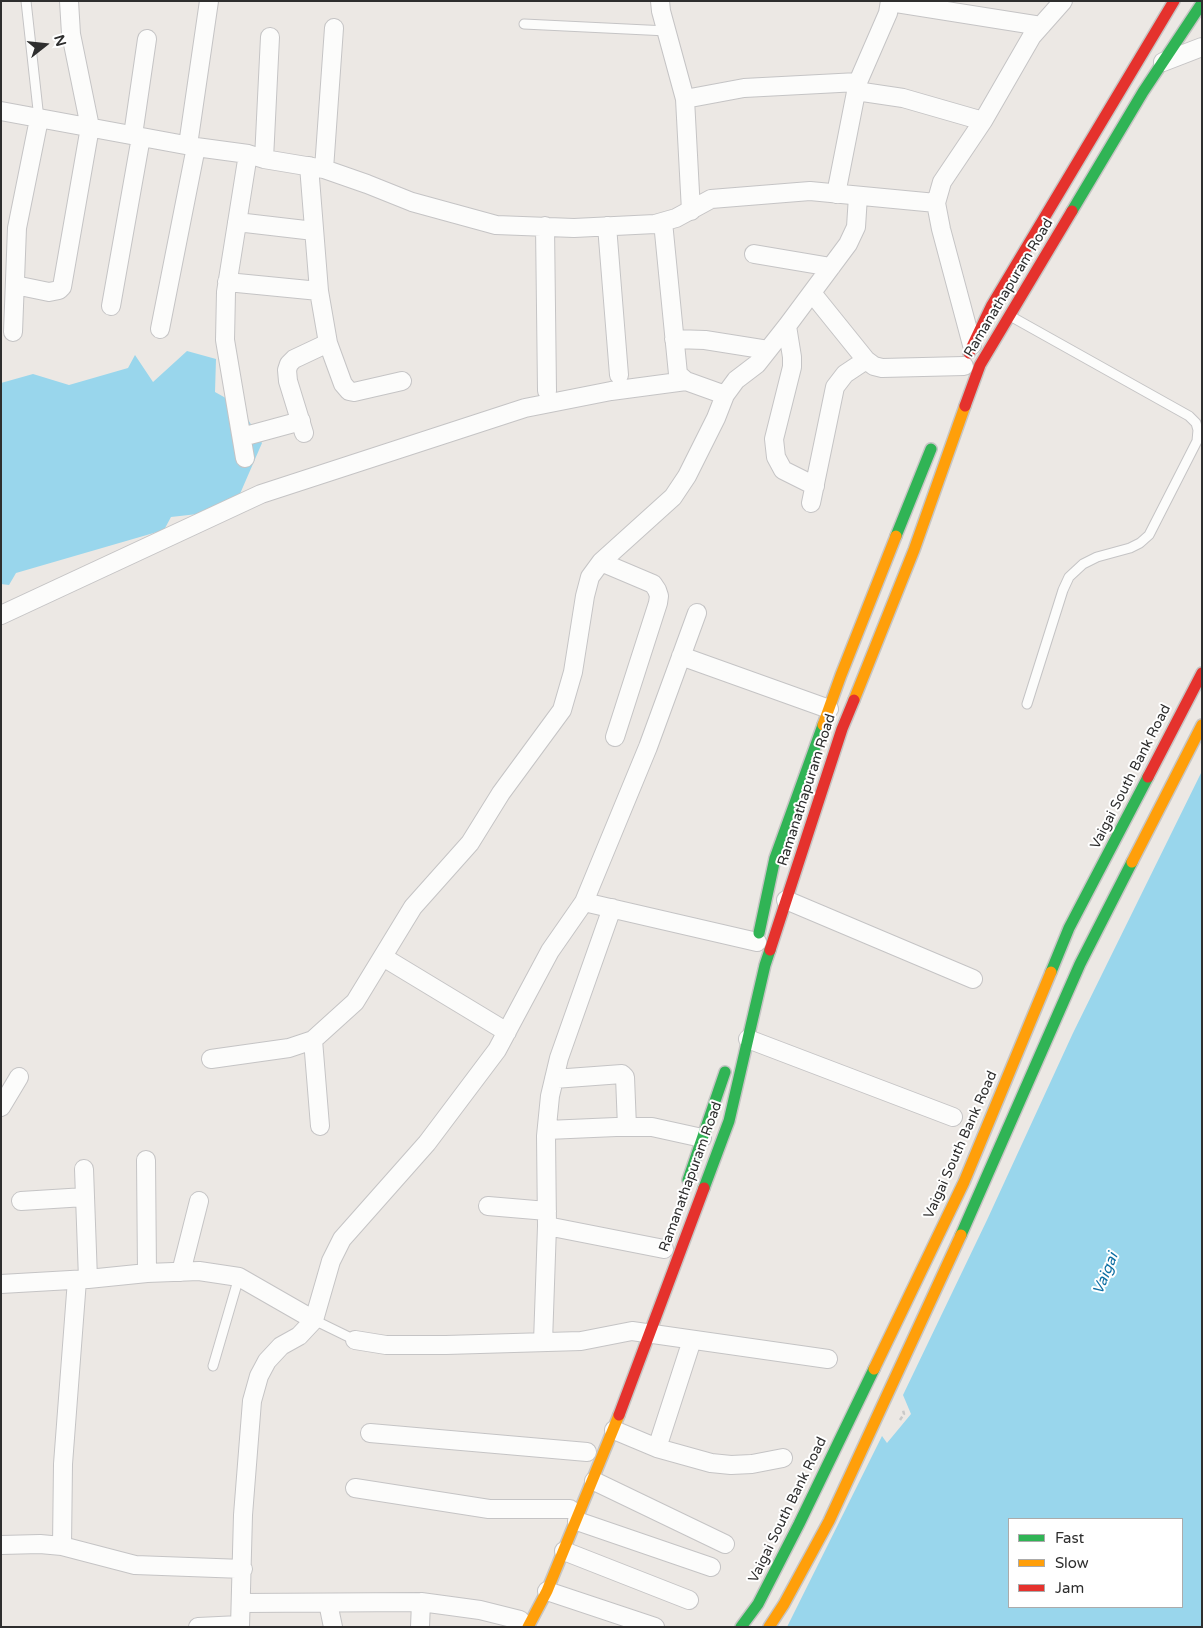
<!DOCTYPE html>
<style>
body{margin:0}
#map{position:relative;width:1203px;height:1628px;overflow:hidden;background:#ece8e4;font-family:"Varela Round",sans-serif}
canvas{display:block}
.frame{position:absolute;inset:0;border:2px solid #2e2e2e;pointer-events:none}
.legend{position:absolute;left:1008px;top:1518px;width:175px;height:90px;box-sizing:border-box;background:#fff;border:1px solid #ababab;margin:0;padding:6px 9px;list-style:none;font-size:15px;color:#2e2e2e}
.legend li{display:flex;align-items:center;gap:10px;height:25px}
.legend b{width:25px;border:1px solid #ababab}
.north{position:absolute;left:20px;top:20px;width:50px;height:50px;-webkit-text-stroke:4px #fff;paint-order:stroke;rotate:74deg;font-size:14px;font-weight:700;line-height:20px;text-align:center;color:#2e2e2e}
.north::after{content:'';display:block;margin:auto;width:18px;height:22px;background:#2e2e2e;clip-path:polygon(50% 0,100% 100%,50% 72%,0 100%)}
</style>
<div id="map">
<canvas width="1203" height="1628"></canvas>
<div class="frame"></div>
<ul class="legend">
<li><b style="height:6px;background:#30b455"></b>Fast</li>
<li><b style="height:6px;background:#ff9f0a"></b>Slow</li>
<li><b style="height:6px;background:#e5322d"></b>Jam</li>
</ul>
<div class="north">N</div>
</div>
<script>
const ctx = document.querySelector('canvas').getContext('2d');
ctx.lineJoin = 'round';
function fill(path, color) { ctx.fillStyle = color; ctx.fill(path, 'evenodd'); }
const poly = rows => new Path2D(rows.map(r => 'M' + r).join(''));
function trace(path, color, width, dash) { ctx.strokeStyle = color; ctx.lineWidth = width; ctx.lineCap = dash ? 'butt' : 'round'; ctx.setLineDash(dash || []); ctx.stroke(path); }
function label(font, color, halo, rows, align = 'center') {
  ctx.font = font + ' "Varela Round",sans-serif'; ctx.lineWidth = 4; ctx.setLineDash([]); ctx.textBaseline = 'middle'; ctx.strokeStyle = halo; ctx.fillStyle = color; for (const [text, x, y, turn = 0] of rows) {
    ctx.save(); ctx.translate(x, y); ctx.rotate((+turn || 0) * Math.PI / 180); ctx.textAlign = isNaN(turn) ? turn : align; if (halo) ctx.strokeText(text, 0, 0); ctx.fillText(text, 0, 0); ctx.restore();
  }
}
const water = poly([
 [187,351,216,359,215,392,240,406,262,443,233,510,171,517,164,530,16,573,9,585,1,584,1,383,33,374,69,385,128,368,135,355,153,382],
 [1202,771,1202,1627,787,1627,882,1436,887,1443,911,1414,903,1395,987,1220,1073,1033],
 [1009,1519,1182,1519,1182,1607,1009,1607]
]);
const path = poly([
 [900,1420,904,1414,903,1410]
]);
const lane = poly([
 [26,1,39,119],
 [524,24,667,31],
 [1012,317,1189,416,1196,423,1198,430,1197,441,1149,535,1140,543,1130,548,1097,557,1083,564,1069,577,1063,590,1027,704],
 [314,1320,355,1340],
 [213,1366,239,1277]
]);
const street = poly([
 [660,1,661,11,685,99,691,211],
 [890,2,1041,26],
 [1163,62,1202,47],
 [856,91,903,98,983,121],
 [685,99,744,88,858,82],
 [1,111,196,147,248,154,264,159,324,169,367,184,412,202,496,225,574,228,655,224,676,218,711,199,810,191,936,203],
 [133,135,147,39],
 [188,145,209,1],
 [264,159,270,37],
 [309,166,319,291,328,343,343,384,349,391,354,392,402,381],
 [324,169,334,28],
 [836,194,858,82,888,13,890,1],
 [237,222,314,231],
 [663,222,678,374,686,381,725,395],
 [545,226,547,391],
 [607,226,619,375],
 [754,254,831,267],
 [227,282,319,291],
 [15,285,49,292,59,290,62,287,90,127,71,34,69,1],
 [812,293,866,360,874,366,882,368,964,366],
 [111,306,141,137],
 [787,326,792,357,792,367,774,439,776,457,783,470,815,486],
 [160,329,196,147],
 [13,332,17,228,39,119],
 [674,339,705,340,768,350],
 [972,345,941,229,936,203,942,182,983,121,1032,36,1063,1],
 [304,433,288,381,287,370,289,364,294,359,328,343],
 [242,437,301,421],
 [245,458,225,340,226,292,248,154],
 [811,503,835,387,845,374,866,360],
 [601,562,653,584,657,590,659,596,658,603,615,737],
 [1,615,261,494,525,408,611,391,686,381],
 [681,656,829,709],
 [786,900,973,979],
 [584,902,648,747,697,613],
 [383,957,507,1032],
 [748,1039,953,1117],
 [313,1040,320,1126],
 [211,1059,289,1048,313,1040,355,1002,413,907,470,843,501,793,562,710,573,672,585,596,590,577,601,562,673,497,687,476,716,418,725,395,736,380,757,364,787,326,848,244,856,227,858,196],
 [554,1079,622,1074,625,1077,627,1127],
 [1,1107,19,1077],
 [547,1130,616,1127,652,1127,702,1138],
 [146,1160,147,1273],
 [84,1169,88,1279],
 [21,1201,85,1197],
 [488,1206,547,1211],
 [547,1226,664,1249],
 [181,1272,199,1201],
 [1,1284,88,1279,147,1273,199,1271,239,1277,314,1320],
 [355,1340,386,1345,446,1345,581,1341,632,1331,828,1359],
 [543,1342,547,1226,546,1136,550,1096,559,1058,612,908],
 [614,1430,657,1448,711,1463,731,1465,752,1464,783,1458],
 [370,1433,587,1452],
 [657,1448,692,1340],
 [594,1481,725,1544],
 [355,1488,489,1509,570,1509],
 [577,1521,711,1567],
 [1,1545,40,1544,62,1546,135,1565,243,1569],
 [62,1546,63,1464,77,1280],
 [564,1551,689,1600],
 [547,1591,655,1627],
 [241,1603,421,1602,480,1610,520,1620],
 [328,1603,333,1627],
 [198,1627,240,1625],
 [240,1627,243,1515,252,1401,259,1376,267,1361,281,1346,299,1336,314,1320,331,1261,342,1239,427,1143,497,1050,550,951,584,902,757,942],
 [420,1627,421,1602]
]);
const fast = poly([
 [1072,211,1143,92,1202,3],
 [896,536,931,449],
 [759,933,775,858,823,725],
 [1051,972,1069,928,1148,777],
 [688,1180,725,1072],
 [704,1188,729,1121,765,965,770,950],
 [961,1235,1080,964,1132,862],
 [741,1627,758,1604,799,1524,874,1369]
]);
const slow = poly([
 [854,700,914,550,965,406],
 [823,725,841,675,896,536],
 [1132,862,1202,725],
 [874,1369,964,1182,1051,972],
 [528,1627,547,1591,619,1415],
 [769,1627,784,1604,829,1521,961,1235]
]);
const jam = poly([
 [969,353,992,305,1174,1],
 [965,406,980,365,1072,211],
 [1148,777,1202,673],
 [770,950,842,729,854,700],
 [619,1415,704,1188]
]);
const streetNames = [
 ["Ramanathapuram Road",1009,288,-59],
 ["Vaigai South Bank Road",1131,777,-63],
 ["Ramanathapuram Road",807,790,-72],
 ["Vaigai South Bank Road",961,1145,-66],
 ["Ramanathapuram Road",691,1177,-70],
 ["Vaigai South Bank Road",788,1510,-64]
];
const waterNames = [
 ["Vaigai",1106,1274,-68]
];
fill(water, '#99d6ec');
trace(lane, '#c5c4c5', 11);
trace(street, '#c5c4c5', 20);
trace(fast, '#c6c5c4', 14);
trace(slow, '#c6c5c4', 14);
trace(jam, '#c6c5c4', 14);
trace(path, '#c9c9c8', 2.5, [4, 2.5]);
trace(lane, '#fcfcfb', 9);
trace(street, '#fcfcfb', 18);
trace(fast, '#30b455', 11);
trace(slow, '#ff9f0a', 11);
trace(jam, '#e5322d', 11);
label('14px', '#2e2e2e', '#fff', streetNames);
label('italic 15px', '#0d6fa3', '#fff', waterNames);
</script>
